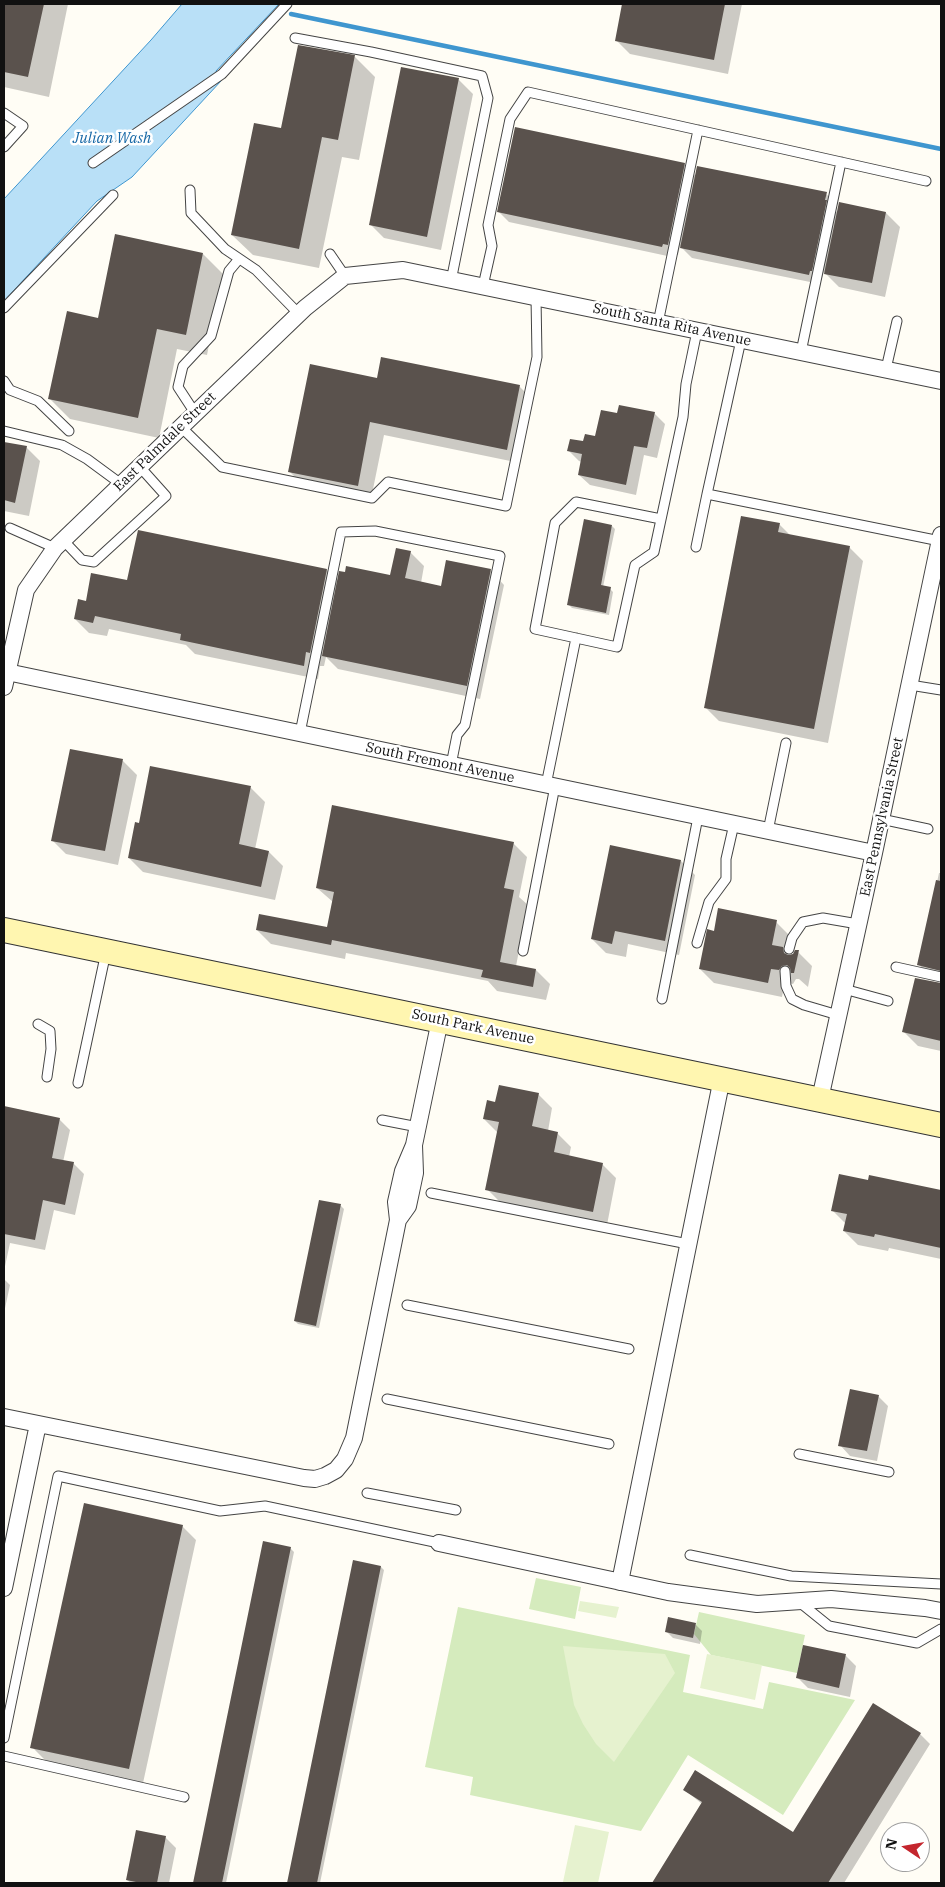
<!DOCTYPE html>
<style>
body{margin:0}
#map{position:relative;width:945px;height:1887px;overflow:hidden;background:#fffdf5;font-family:"IBM Plex Serif",serif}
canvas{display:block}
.frame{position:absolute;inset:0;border:5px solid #111;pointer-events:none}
.north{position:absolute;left:880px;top:1822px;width:50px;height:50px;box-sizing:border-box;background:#fff;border:1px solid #a0a0a0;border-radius:50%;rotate:282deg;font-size:14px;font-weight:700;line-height:20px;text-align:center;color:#111}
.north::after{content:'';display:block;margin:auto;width:18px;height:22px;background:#c4262e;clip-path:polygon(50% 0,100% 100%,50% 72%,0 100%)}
</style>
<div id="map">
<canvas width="945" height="1887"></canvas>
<div class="frame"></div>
<div class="north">N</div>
</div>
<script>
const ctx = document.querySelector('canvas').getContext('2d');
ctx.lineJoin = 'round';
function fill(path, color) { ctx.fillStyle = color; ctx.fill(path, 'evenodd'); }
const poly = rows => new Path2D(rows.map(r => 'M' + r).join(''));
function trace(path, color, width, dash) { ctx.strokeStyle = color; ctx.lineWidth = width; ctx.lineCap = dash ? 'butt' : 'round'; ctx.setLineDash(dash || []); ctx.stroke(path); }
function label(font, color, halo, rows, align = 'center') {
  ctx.font = font + ' "IBM Plex Serif",serif'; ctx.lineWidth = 5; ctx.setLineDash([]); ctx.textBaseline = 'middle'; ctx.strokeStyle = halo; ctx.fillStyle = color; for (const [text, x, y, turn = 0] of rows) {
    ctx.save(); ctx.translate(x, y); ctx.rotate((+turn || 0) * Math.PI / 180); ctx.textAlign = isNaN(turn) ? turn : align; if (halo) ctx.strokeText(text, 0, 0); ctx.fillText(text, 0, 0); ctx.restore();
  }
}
const green = poly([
 [536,1578,581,1587,575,1619,529,1609],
 [458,1607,690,1655,683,1692,763,1709,769,1682,855,1700,783,1815,688,1755,641,1831,470,1795,473,1777,425,1767],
 [699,1612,805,1635,797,1673,711,1655,694,1634]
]);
const pitch = poly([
 [580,1601,619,1607,616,1618,578,1611],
 [563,1646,665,1654,675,1673,614,1762,596,1744,583,1724,574,1705],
 [707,1654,762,1665,755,1700,700,1688],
 [575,1825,609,1832,598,1883,571,1883,563,1882]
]);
const water = poly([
 [182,4,279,4,216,71,221,81,132,177,97,201,4,301,4,199,151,40,182,4]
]);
const shadow = poly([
 [4,4,68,4,49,97,4,87],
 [623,4,742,4,728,74,630,54,616,40],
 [299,46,355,57,375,77,359,160,342,157,319,268,253,255,232,235,282,129],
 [402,68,459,80,473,94,441,250,384,238,370,224],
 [684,164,696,176,826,194,837,204,835,210,838,213,886,213,900,227,885,297,839,287,824,272,820,284,692,258,680,246,678,255,673,254,672,257,509,222,498,211],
 [203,254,223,274,207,355,177,349,159,438,70,419,50,399,99,319],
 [378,379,519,386,533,400,520,463,384,435,371,499,304,486,290,472],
 [654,413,665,424,657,458,644,455,636,495,590,485,579,475,582,462,579,461,569,451,596,437,618,415],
 [4,443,26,447,40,461,29,516,4,511],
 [779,524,791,536,849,547,863,561,828,743,719,721,705,707],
 [612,526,615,529,603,587,610,589,613,592,609,615,572,608,569,605],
 [410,552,424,566,421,583,442,588,490,570,504,585,480,699,338,669,326,657,324,666,320,666,318,679,195,654,186,645,109,629,107,636,89,633,75,619,87,602,128,581,327,570,338,582,391,576],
 [71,750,123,761,137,775,118,865,66,854,52,840],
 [251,788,265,802,255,849,269,852,283,866,275,900,143,872,129,858,140,824],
 [513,843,527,857,519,897,528,905,516,966,536,970,550,984,546,1000,497,991,488,981,346,953,345,959,271,944,257,930,328,929,333,902,317,888],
 [681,861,695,875,679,955,628,944,626,957,606,953,592,939],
 [939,873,941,873,941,981,933,979,919,965],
 [776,922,790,936,787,953,790,956,798,952,812,966,808,987,799,979,796,979,793,984,785,982,782,997,714,983,700,969,715,932],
 [940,984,941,984,941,1051,918,1046,904,1032],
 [538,1094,552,1108,548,1131,557,1133,571,1147,569,1157,602,1164,616,1178,607,1225,501,1203,487,1189,498,1133,484,1119,496,1104],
 [4,1108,59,1119,70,1130,63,1162,73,1163,84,1174,75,1215,54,1210,45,1250,10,1243,4,1271],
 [870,1176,941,1191,941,1259,889,1248,888,1251,858,1245,844,1231,846,1224,832,1210,869,1182],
 [320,1201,341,1206,344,1209,319,1328,298,1324,295,1321],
 [4,1279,10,1285,4,1313],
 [878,1396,888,1406,877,1461,850,1456,840,1445],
 [182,1526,196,1540,143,1783,46,1761,32,1747],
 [264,1543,290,1548,294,1552,226,1883,195,1883],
 [354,1562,381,1567,384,1570,320,1883,288,1883],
 [696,1625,702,1631,700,1644,673,1638,666,1631],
 [804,1647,846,1656,856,1666,850,1697,808,1688,798,1678],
 [920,1734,930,1744,844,1883,653,1883,702,1804,685,1790,794,1834],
 [165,1837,176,1848,169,1883,131,1883,127,1880]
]);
const stream = poly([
 [291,14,941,149]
]);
const building = poly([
 [4,4,44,4,28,77,4,72],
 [622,4,725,4,714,60,615,41],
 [298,45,355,55,338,140,322,137,299,249,231,235,254,123,281,128],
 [401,67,459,78,427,237,369,225],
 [515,127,685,163,668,245,663,244,662,247,497,212],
 [697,166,827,192,825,200,827,200,812,271,810,271,809,275,680,248],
 [839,202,886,212,872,283,824,274],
 [115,234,203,253,186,335,157,329,138,418,48,399,67,311,98,318],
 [381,357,520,385,507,450,370,422,358,486,288,472,310,364,377,378],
 [619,405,655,412,647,448,634,446,626,485,578,475,582,454,567,451,570,439,583,441,585,434,595,436,601,410,617,413],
 [4,442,27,446,15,503,4,500],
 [741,516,780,523,778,532,850,546,814,729,704,708],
 [584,519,612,525,601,585,611,587,606,613,567,605],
 [138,530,327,569,310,653,306,652,304,666,180,640,181,634,95,616,93,623,74,619,78,599,86,601,91,573,127,580],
 [396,548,411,551,405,578,441,586,446,560,491,569,467,686,322,656,339,571,345,572,346,566,390,575],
 [70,749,123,759,105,851,51,841],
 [150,766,251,786,239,844,269,851,261,887,128,858,135,822,139,823],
 [332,805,514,842,504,888,514,890,500,962,536,969,533,987,481,977,483,970,332,940,331,945,256,930,259,914,327,927,334,892,316,888],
 [610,845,681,860,665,941,615,931,612,944,591,939],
 [936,880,941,881,941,971,917,965],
 [718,908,777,920,772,945,783,947,784,953,788,955,793,954,795,950,799,950,794,973,791,973,790,968,787,965,782,966,779,970,771,969,768,983,699,969,707,929,714,931],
 [915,978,941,983,941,1041,902,1032],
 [499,1085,539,1093,532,1126,558,1132,554,1152,603,1163,593,1212,485,1190,499,1122,483,1119,487,1100,495,1102],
 [4,1106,60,1118,52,1158,74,1162,65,1205,43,1200,35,1240,4,1234],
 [839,1174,868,1180,869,1175,941,1190,941,1248,875,1234,874,1237,843,1231,847,1214,831,1211],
 [319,1200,341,1204,316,1326,294,1321],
 [850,1389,879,1395,867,1451,838,1446],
 [84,1503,183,1525,129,1769,30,1748],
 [263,1541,291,1547,222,1883,193,1883],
 [353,1560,381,1566,317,1883,287,1883],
 [668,1617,696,1623,693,1638,665,1632],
 [803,1645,846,1654,839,1688,796,1678],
 [873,1703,921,1733,828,1883,652,1883,702,1802,683,1790,695,1770,793,1832],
 [136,1830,166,1836,157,1883,141,1883,126,1880]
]);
const lane = poly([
 [295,38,371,52,482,76,488,98,451,281],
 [4,113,23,126,4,147],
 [93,163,222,74,287,4],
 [190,190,191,213,225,249,256,270,299,314],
 [330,254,345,276],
 [483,286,492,246,488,225,510,119,528,92,926,181],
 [4,308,113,195],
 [658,323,698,130],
 [741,340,707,494,940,541],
 [801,352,841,162],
 [886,369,897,321],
 [4,381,10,390,38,401,69,431],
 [195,413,178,387,183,366,211,336,229,271,239,259],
 [181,427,222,467,372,498,388,482,506,506,537,357,536,297],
 [4,431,62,445,87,459,121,484],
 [661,519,576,502,555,523,535,629,617,647,635,565,654,552,683,417,686,384,697,331],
 [10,528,55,548],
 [63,540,82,560,94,562,166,496,140,467],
 [696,547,707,494],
 [910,685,941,690],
 [300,733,341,532,375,531,500,556,465,725,457,735,451,765],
 [546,785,576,638],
 [881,819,928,829],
 [768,831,786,743],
 [697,943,709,902,726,879,726,859,734,824],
 [789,949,792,938,803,922,823,918,858,924],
 [523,951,555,786],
 [896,967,941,977],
 [785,971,786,986,792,999,804,1005,838,1015],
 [844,989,888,1001],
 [662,999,698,817],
 [38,1024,50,1031,51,1049,47,1077],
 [78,1083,106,952],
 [382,1120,418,1127],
 [431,1193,688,1244],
 [407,1305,629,1349],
 [387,1399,609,1444],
 [799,1454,889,1472],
 [367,1493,456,1510],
 [690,1555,791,1576,941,1584],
 [798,1601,829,1626,917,1643,941,1629],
 [4,1738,58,1476,220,1511,265,1506,439,1543],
 [4,1756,184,1797]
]);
const street = poly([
 [7,672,874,853],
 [4,687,26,590,55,548,305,308,345,276,403,270,941,381],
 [820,1099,874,853,941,535],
 [414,1145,415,1173,411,1192,408,1206,398,1220,396,1202,403,1171,414,1145,440,1020],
 [4,1417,304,1478,315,1479,325,1476,336,1470,345,1459,354,1438,398,1220],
 [439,1543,668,1592,757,1604,831,1599,925,1608,941,1611],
 [620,1582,722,1078],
 [4,1588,38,1424]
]);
const secondary = poly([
 [4,930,941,1125]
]);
const streetNames = [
 ["South Santa Rita Avenue",672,325,12],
 ["East Palmdale Street",165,442,-44],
 ["South Fremont Avenue",440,763,12],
 ["East Pennsylvania Street",882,817,-78],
 ["South Park Avenue",473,1027,12]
];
const waterNames = [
 ["Julian Wash",112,139]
];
fill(green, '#d5ebbd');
fill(pitch, '#e6f2cf');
fill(water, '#b9e0f7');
trace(water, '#3f96cf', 1);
fill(shadow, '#0003');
trace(stream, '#3f96cf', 4.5);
fill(building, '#5a524d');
trace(lane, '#444', 11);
trace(street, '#444', 18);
trace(secondary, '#333', 26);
trace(lane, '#fff', 9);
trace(street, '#fff', 16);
trace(secondary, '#fff6b0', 24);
label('14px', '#111', '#fff', streetNames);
label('italic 15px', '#1768a6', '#fff', waterNames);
</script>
